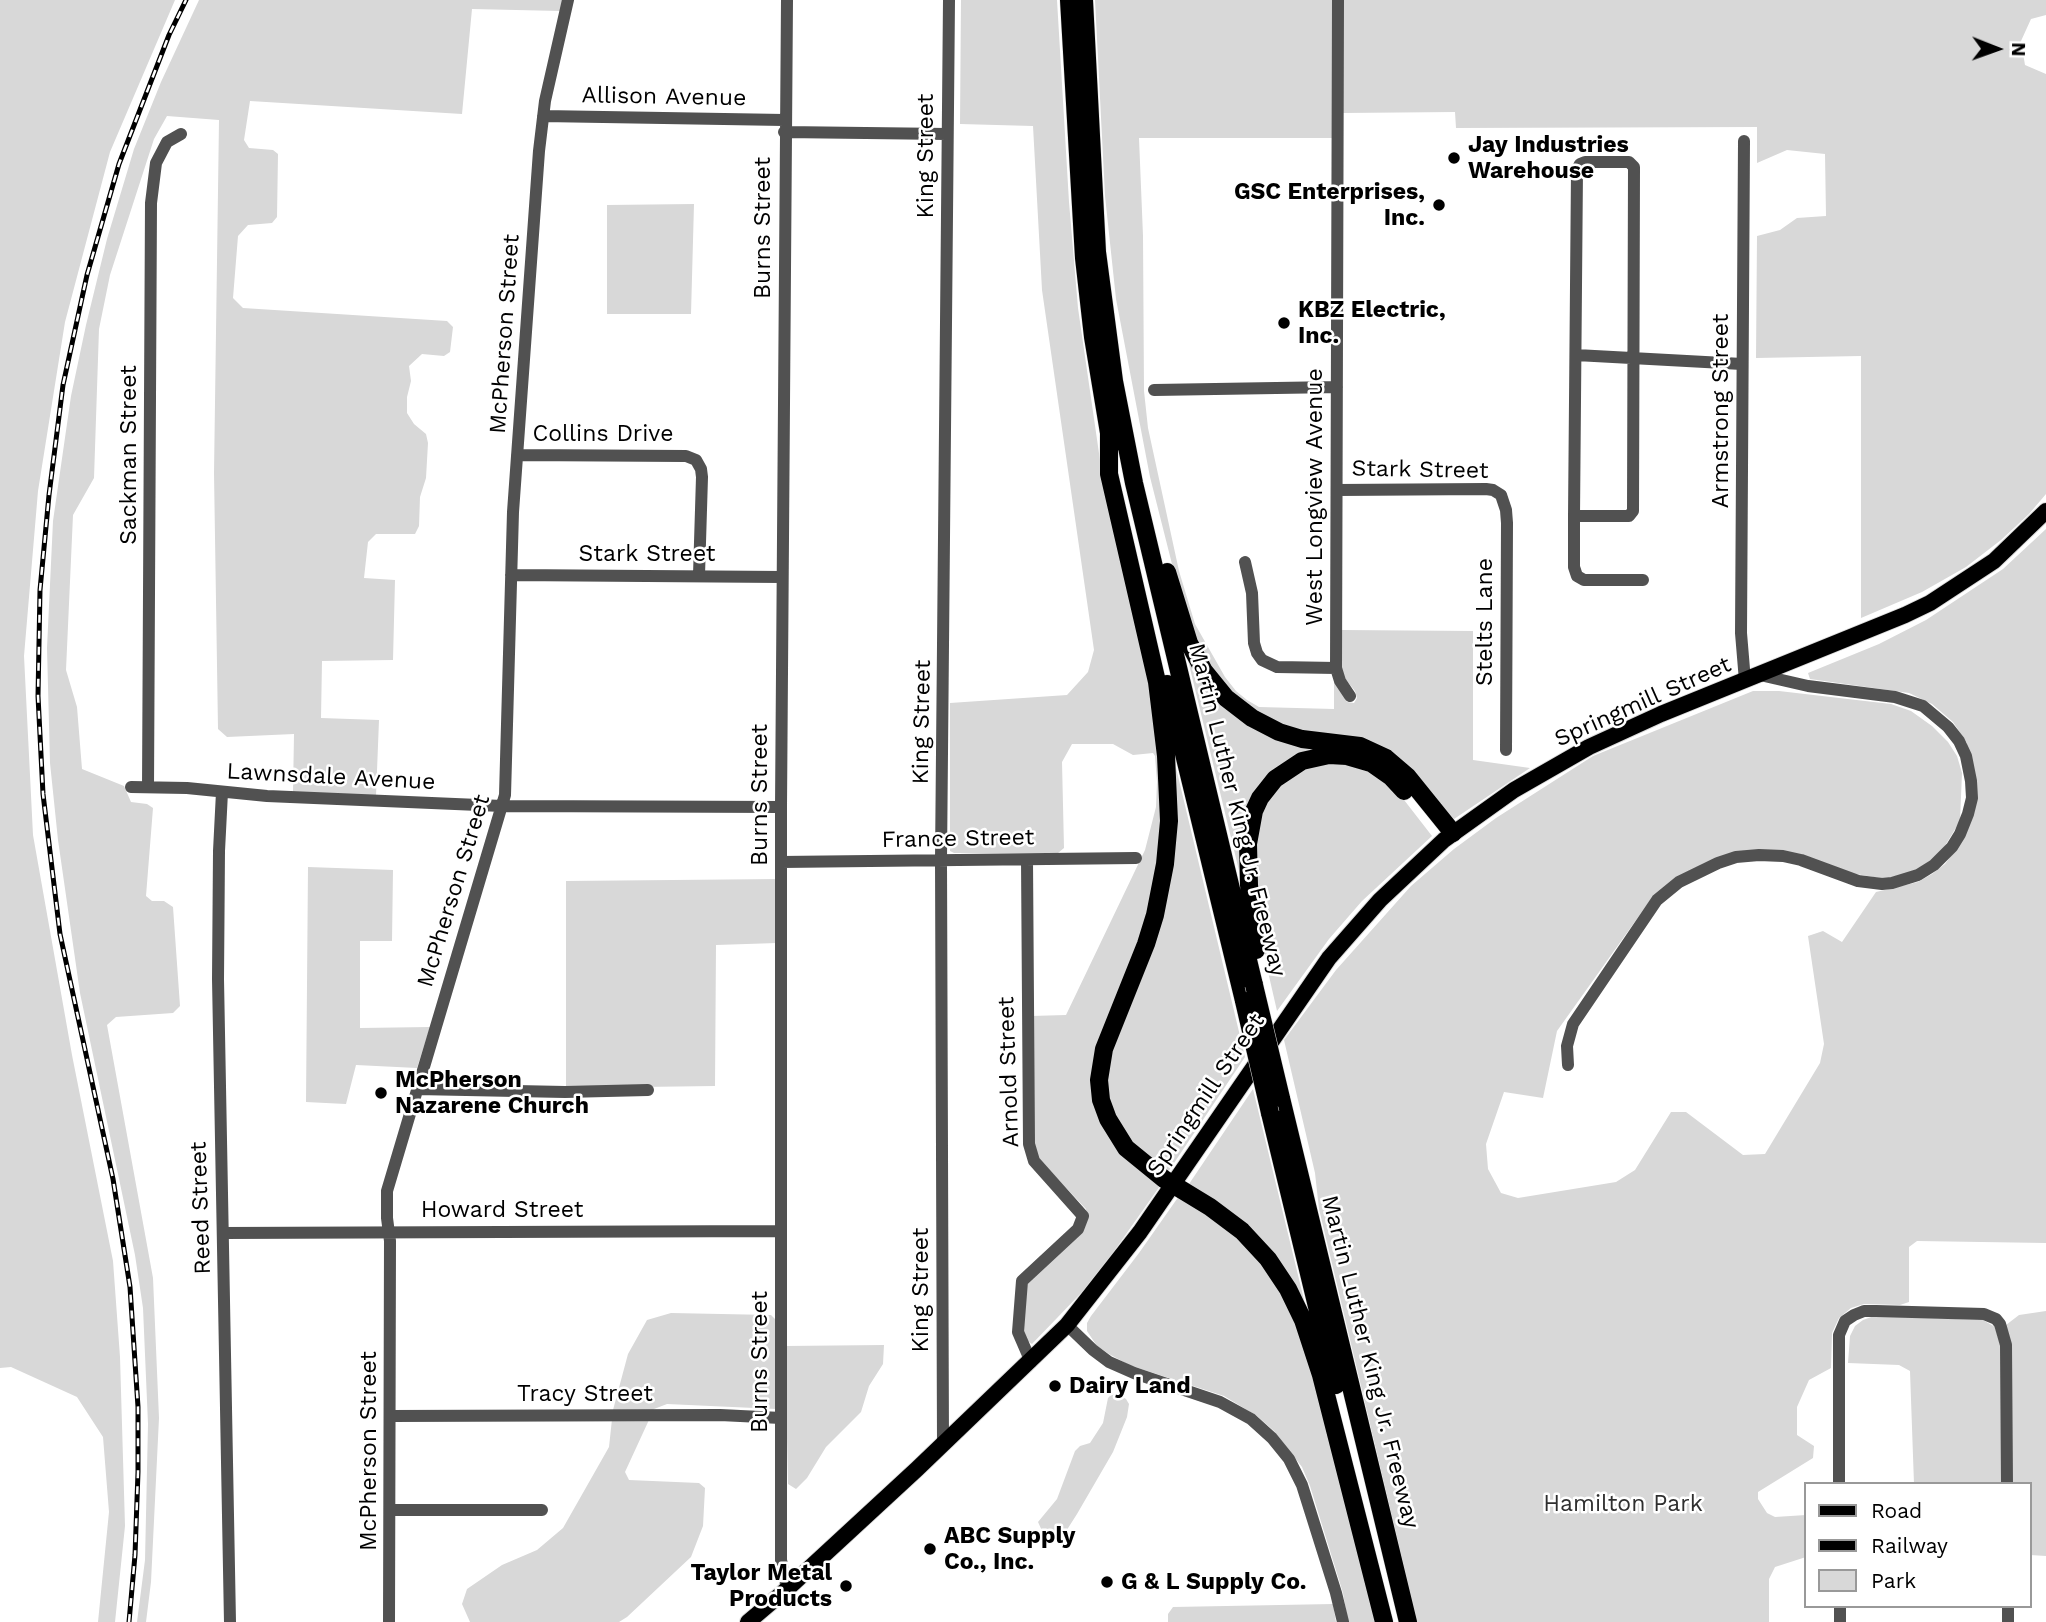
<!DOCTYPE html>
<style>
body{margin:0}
#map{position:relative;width:2046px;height:1622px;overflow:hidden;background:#fff;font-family:"Work Sans",sans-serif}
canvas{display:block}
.legend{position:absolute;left:1804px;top:1482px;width:228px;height:126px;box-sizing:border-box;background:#fff;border:2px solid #999;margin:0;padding:9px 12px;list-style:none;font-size:21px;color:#000}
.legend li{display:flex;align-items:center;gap:14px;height:35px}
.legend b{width:35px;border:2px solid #999}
.north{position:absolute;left:1962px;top:14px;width:70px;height:70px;-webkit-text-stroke:5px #fff;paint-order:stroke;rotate:91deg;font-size:19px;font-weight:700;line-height:28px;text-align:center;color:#000}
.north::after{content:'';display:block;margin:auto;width:24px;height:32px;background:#000;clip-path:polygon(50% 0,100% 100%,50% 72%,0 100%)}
</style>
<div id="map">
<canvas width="2046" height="1622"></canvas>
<ul class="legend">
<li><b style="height:9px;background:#000"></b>Road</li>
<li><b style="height:9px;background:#000"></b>Railway</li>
<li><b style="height:19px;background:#d8d8d8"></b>Park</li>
</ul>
<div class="north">N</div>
</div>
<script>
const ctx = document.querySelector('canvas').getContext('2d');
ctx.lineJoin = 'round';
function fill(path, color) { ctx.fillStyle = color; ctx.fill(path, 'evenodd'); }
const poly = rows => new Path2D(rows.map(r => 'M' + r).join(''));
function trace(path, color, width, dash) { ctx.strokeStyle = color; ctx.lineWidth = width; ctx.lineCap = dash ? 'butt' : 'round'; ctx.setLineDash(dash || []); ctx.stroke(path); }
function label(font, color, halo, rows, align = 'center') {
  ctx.font = font + ' "Work Sans",sans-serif'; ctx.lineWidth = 5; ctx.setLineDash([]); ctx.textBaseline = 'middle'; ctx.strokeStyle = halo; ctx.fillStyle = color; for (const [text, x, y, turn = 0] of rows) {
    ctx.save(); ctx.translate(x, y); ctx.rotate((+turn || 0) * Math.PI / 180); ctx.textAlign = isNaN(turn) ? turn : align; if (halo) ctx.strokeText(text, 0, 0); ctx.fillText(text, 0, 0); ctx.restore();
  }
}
const green = poly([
 [0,0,175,0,110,152,65,322,38,491,24,656,33,835,72,1055,113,1261,120,1357,125,1526,115,1622,98,1622,109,1512,103,1437,77,1397,11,1367,0,1368],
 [199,0,563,0,560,11,472,9,462,114,250,101,244,140,249,148,273,150,278,154,277,217,272,223,248,225,238,236,233,298,243,308,447,321,453,327,450,352,444,356,422,354,409,366,411,381,407,397,407,413,414,424,426,434,428,443,426,478,420,497,419,526,415,534,376,534,368,542,364,578,395,580,393,660,322,661,321,718,379,720,376,796,293,792,294,734,227,737,218,729,214,473,219,120,167,116,154,139,110,275,99,329,94,478,73,515,66,670,77,707,82,769,124,786,131,802,147,804,153,808,146,896,152,901,164,901,173,907,180,1006,173,1013,116,1017,107,1025,153,1278,159,1418,151,1582,146,1622,137,1622,145,1560,148,1424,143,1308,135,1255,80,993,58,840,50,763,47,648,53,521,71,396,86,325,107,239,134,149,161,82],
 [961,0,1057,0,1069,202,1078,308,1102,474,1146,664,1163,800,1156,888,1094,1092,1160,1186,1112,1254,1082,1292,1032,1344,1023,1338,1023,1288,1087,1219,1086,1209,1039,1159,1035,1151,1031,1016,1066,1015,1145,850,1156,807,1157,782,1155,756,1153,753,1133,755,1113,744,1072,744,1062,762,1064,848,1058,853,954,853,950,851,950,703,1067,695,1088,672,1094,650,1042,290,1033,126,960,124],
 [1095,0,1334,0,1333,138,1139,138,1143,236,1144,391,1148,428,1179,571,1195,624,1225,677,1236,691,1247,700,1259,707,1334,709,1334,678,1347,702,1354,703,1357,698,1355,691,1343,676,1341,667,1342,630,1473,631,1473,760,1530,768,1454,819,1408,768,1284,728,1234,698,1198,648,1173,568,1150,477,1116,299,1105,196],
 [1343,0,2046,0,2046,15,2031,19,2021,41,2025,65,2046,74,2046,494,2029,514,2001,540,1966,567,1922,592,1861,618,1861,356,1756,358,1757,236,1780,230,1797,218,1826,216,1825,154,1787,150,1757,163,1757,127,1456,128,1455,112,1343,113],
 [694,204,691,314,607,314,607,205],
 [2046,529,2046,1243,1917,1241,1909,1247,1909,1302,1900,1305,1864,1304,1851,1308,1839,1318,1832,1333,1831,1368,1809,1380,1797,1407,1797,1435,1814,1446,1813,1458,1758,1492,1758,1499,1767,1513,1775,1517,1806,1515,1806,1557,1775,1567,1769,1579,1769,1622,1417,1622,1319,1209,1315,1173,1284,1040,1336,970,1411,886,1454,849,1496,818,1593,756,1753,691,1779,691,1891,704,1911,711,1932,726,1948,742,1957,756,1962,773,1960,821,1940,854,1915,871,1885,879,1735,853,1651,899,1557,1031,1543,1098,1504,1092,1486,1144,1488,1169,1501,1193,1518,1198,1616,1182,1635,1170,1671,1112,1686,1112,1743,1155,1765,1154,1820,1063,1824,1044,1808,936,1823,931,1842,942,1876,892,1918,882,1932,874,1945,864,1958,847,1967,830,1967,743,1953,722,1932,704,1909,693,1810,679,1808,673,1879,644,1926,620,2003,569],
 [1187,656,1217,697,1326,747,1266,779,1242,883],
 [1173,755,1245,1057,1168,1172,1136,1149,1116,1124,1106,1090,1108,1055,1152,941],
 [1328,761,1362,765,1394,787,1432,836,1362,901,1329,939,1277,1011,1266,963,1254,872,1257,821,1275,787,1298,769],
 [308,867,393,870,392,941,360,941,360,1028,430,1027,417,1068,356,1065,346,1104,306,1102],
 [780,879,777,943,716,945,715,1086,566,1088,566,881],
 [1253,1089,1305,1304,1301,1305,1189,1184],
 [1179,1196,1218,1219,1268,1270,1301,1331,1378,1622,1348,1622,1343,1593,1310,1486,1302,1467,1274,1431,1257,1416,1224,1396,1129,1365,1109,1354,1097,1346,1087,1331,1087,1323,1091,1316,1139,1253],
 [2046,1311,2046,1556,2030,1555,2030,1484,2013,1484,2006,1325,2019,1315],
 [671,1313,771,1315,776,1320,776,1409,667,1404,654,1409,625,1472,629,1480,699,1483,705,1488,703,1526,691,1557,627,1617,619,1622,470,1622,462,1604,467,1589,502,1565,537,1550,563,1528,609,1447,613,1410,628,1354,647,1320],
 [1874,1316,1983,1320,1995,1327,2002,1351,2001,1484,1914,1484,1910,1371,1899,1365,1848,1363,1850,1336,1855,1326,1863,1320],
 [884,1345,883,1364,869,1386,861,1412,826,1447,807,1478,796,1489,788,1484,785,1346],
 [1112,1394,1119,1395,1126,1399,1129,1404,1127,1417,1113,1452,1077,1514,1063,1536,1055,1540,1043,1533,1038,1522,1057,1499,1075,1451,1080,1446,1090,1443,1103,1423,1108,1398],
 [1333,1604,1336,1622,1168,1622,1168,1614,1173,1607]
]);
const minor = poly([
 [787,0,781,807,781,1560,787,1589],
 [1338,0,1336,668,1340,681,1350,696],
 [543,116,784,120],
 [784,132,947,134],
 [1744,141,1741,633,1745,681],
 [1576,355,1742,364],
 [1154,390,1337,387],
 [517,455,686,456,696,460,701,469,702,477,699,575],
 [1337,490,1486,489,1493,490,1501,495,1506,510,1507,523,1506,750],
 [1574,516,1629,516,1633,511,1634,167,1629,162,1585,162,1580,164,1577,170,1574,516,1574,567,1577,576,1584,580,1643,580],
 [1245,562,1252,593,1254,643,1257,653,1262,660,1277,667,1336,668],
 [511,575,782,577],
 [131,787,187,788,267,796,502,806,781,807],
 [148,787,151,203,156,163,167,142,181,134],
 [222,792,219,851,218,979,230,1622],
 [1027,860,1029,1144,1034,1161,1083,1216,1078,1229,1022,1281,1018,1332,1031,1362],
 [781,862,1136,858],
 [1568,1065,1567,1046,1573,1024,1657,900,1679,882,1718,863,1736,857,1759,855,1783,856,1801,860,1858,881,1882,884,1892,883,1918,875,1934,865,1952,847,1960,834,1968,814,1972,798,1971,781,1966,756,1959,741,1948,727,1923,706,1895,697,1808,686,1760,675],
 [417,1089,565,1092,648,1090],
 [223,1233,781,1231],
 [1067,1325,1093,1350,1109,1362,1134,1373,1220,1402,1251,1419,1272,1438,1289,1459,1302,1485,1336,1593,1343,1622],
 [390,1416,720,1415,781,1418],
 [943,1445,941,860,949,0],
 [1839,1484,1839,1335,1845,1321,1854,1315,1864,1311,1876,1311,1984,1314,1996,1319,2000,1324,2006,1345,2007,1484],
 [390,1510,542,1510],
 [1840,1606,1840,1622],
 [2008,1606,2008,1622],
 [389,1622,390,1241,387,1218,387,1191,505,795,513,512,539,151,545,101,568,0]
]);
const major = poly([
 [748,1622,787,1589,917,1469,1067,1325,1140,1232,1329,958,1380,900,1444,840,1514,790,1589,747,1661,714,1905,615,1930,603,1994,561,2046,511]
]);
const highway = poly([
 [1069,0,1084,258,1093,337,1111,445],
 [1084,0,1097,252,1114,381,1134,483,1254,985],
 [1109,434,1109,474,1157,682,1166,756,1169,821,1165,864,1155,915,1146,944,1104,1049,1099,1080,1101,1100,1108,1119,1126,1148,1164,1179,1210,1207,1242,1231,1268,1259,1288,1289,1303,1320,1321,1375,1384,1622],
 [1167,572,1189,643,1204,671,1226,698,1252,718,1279,732,1302,739,1360,746,1386,758,1407,776,1453,833],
 [1167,684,1244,1001],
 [1256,950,1249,885,1248,844,1254,811,1260,798,1275,779,1302,761,1329,755,1347,756,1371,763,1391,777,1404,791],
 [1281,1098,1408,1622],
 [1270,1113,1336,1385]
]);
const rail = poly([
 [129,1622,135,1555,138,1472,138,1407,130,1287,113,1179,60,934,43,794,38,696,40,590,49,495,63,385,87,275,119,164,169,35,186,0]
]);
const highwayBridge = poly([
 [1254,985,1281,1098],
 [1244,1001,1270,1113]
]);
const markers = [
 [1454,158,7,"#000"],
 [1439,205,7,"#000"],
 [1284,323,7,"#000"],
 [381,1093,7,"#000"],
 [1055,1386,7,"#000"],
 [930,1549,7,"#000"],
 [1107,1582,7,"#000"],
 [846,1586,7,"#000"]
];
const streetNames = [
 ["Allison Avenue",664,97,1],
 ["King Street",926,156,-90],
 ["Burns Street",763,228,-90],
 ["McPherson Street",505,334,-86],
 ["Armstrong Street",1721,411,-90],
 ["Collins Drive",603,434],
 ["Sackman Street",129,455,-90],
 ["Stark Street",1420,470,1],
 ["West Longview Avenue",1315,497,-90],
 ["Stark Street",647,554],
 ["Stelts Lane",1485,622,-90],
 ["Springmill Street",1643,702,-24],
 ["King Street",922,722,-89],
 ["Lawnsdale Avenue",331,777,3],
 ["Burns Street",760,795,-90],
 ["Martin Luther King Jr. Freeway",1237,810,76],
 ["France Street",958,839,-1],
 ["McPherson Street",454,891,-73],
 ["Arnold Street",1009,1072,-92],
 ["Springmill Street",1206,1095,-56],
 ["Reed Street",201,1208,-92],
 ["Howard Street",502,1210],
 ["King Street",921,1290,-90],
 ["Burns Street",760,1362,-90],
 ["Martin Luther King Jr. Freeway",1370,1362,76],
 ["Tracy Street",585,1394],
 ["McPherson Street",369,1451,-90]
];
const poiNames = [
 ["Jay Industries",1468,145],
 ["Warehouse",1468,171],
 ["GSC Enterprises,",1425,192,"right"],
 ["Inc.",1425,218,"right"],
 ["KBZ Electric,",1298,310],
 ["Inc.",1298,336],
 ["McPherson",395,1080],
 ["Nazarene Church",395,1106],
 ["Dairy Land",1069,1386],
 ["ABC Supply",944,1536],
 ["Co., Inc.",944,1562],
 ["Taylor Metal",832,1573,"right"],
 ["Products",832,1599,"right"],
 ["G & L Supply Co.",1121,1582]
];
const parkNames = [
 ["Hamilton Park",1623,1504]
];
fill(green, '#d8d8d8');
trace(major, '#dbdbdb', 18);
trace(highway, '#dbdbdb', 19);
trace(minor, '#515151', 12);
trace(major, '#000', 16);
trace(highway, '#000', 18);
trace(rail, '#000', 5);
trace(rail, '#fff', 2.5, [8]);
trace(highwayBridge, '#dbdbdb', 19, []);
trace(highwayBridge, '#000', 18);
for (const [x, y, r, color] of markers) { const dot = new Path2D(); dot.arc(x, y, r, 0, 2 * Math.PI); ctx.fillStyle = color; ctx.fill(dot); trace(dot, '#fff', 2.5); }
label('23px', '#000', '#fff', streetNames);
label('bold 23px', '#000', '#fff', poiNames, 'left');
label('23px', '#2f2f2f', '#fff', parkNames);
</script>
